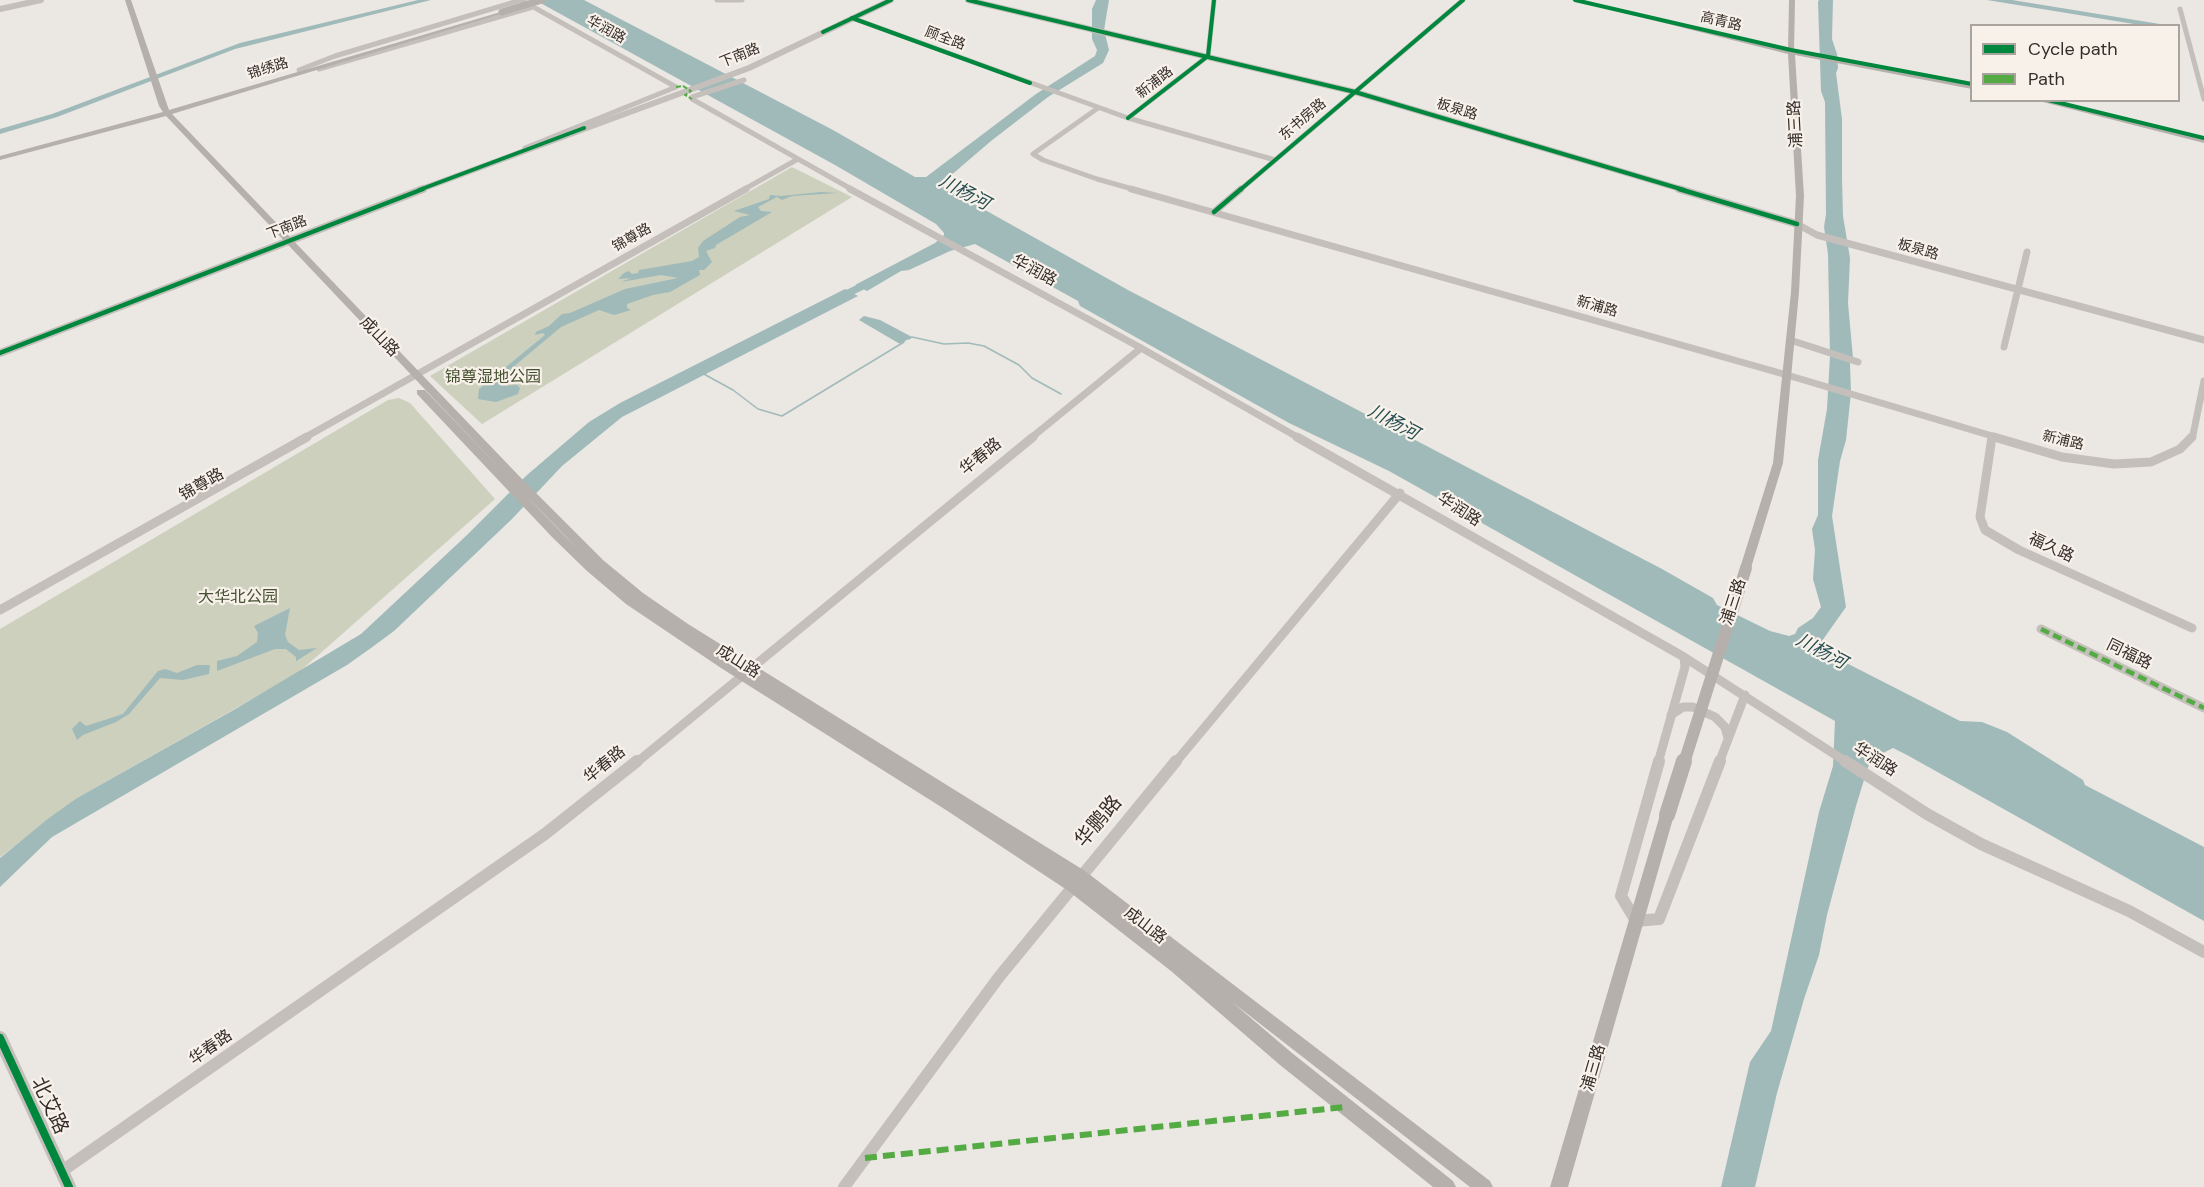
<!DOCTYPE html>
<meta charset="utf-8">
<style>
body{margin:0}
#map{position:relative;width:2204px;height:1187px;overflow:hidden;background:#ebe7e2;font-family:"DM Sans",sans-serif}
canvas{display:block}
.legend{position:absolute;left:1970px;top:24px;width:210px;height:78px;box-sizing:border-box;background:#f7f1ea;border:2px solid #a9a39d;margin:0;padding:8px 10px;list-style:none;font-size:18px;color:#352d29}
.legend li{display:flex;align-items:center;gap:12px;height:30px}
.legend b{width:30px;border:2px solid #a9a39d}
</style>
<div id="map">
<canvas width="2204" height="1187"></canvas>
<ul class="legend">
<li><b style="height:8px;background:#00873e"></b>Cycle path</li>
<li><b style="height:8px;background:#54ab44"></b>Path</li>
</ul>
</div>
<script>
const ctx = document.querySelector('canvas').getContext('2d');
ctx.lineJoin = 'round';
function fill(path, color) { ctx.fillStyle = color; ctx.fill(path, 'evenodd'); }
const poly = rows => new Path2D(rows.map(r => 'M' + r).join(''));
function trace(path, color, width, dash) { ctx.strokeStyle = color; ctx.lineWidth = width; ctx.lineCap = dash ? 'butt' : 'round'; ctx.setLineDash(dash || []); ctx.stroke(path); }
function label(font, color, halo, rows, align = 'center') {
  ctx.font = font + ' "DM Sans","Noto Sans SC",sans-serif'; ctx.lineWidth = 4.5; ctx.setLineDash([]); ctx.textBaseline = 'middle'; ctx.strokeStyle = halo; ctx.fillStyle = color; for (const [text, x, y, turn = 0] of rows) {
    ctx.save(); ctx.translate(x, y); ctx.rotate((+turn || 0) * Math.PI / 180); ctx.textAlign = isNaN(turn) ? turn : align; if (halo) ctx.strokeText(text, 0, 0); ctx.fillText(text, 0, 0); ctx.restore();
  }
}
const green = poly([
 [792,167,852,197,482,424,430,376],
 [399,398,410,403,495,499,298,673,77,798,0,857,0,629,388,400]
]);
const water = poly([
 [418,0,431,0,235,49,57,117,0,134,0,129,52,114,240,43],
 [535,0,584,0,833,130,915,177,926,177,1036,94,1095,56,1097,50,1092,39,1092,9,1096,0,1109,0,1104,30,1109,50,1103,63,1048,97,991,141,942,183,944,187,1128,290,1662,569,1713,598,1717,605,1770,631,1789,636,1795,634,1798,628,1813,618,1821,607,1813,579,1815,550,1812,529,1818,515,1818,460,1827,409,1830,356,1828,254,1824,227,1826,214,1825,102,1821,91,1818,2,1819,0,1833,0,1832,39,1837,54,1838,68,1836,73,1842,119,1842,178,1843,216,1850,258,1848,303,1853,358,1850,363,1851,393,1846,440,1840,461,1832,516,1846,607,1817,648,1960,721,1982,722,2007,732,2083,780,2085,785,2204,847,2204,921,1907,755,1893,748,1875,757,1868,767,1856,806,1827,915,1819,955,1804,999,1777,1093,1755,1187,1721,1187,1750,1062,1771,1031,1819,812,1833,766,1835,721,1389,471,1289,423,1080,306,1078,301,975,244,950,251,909,270,901,271,867,291,855,285,935,243,944,235,944,233,936,224,835,165],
 [1987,0,2012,0,2166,25,2140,25],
 [821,192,838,193,792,196,782,200,777,197,758,207,761,211,772,212,716,245,715,248,706,251,712,262,704,270,699,270,700,275,670,292,653,295,627,304,627,308,631,310,614,315,599,310,561,327,506,373,511,375,510,380,507,384,499,386,517,385,520,388,518,394,496,402,478,399,479,389,545,335,543,333,535,335,536,332,549,326,562,314,570,313,625,289,678,278,661,275,621,282,631,278,618,279,624,273,629,271,632,274,638,273,639,270,692,261,699,257,698,248,703,241,740,217,750,215,734,211,769,199,770,195,781,196],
 [845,289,858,296,622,417,562,466,512,519,394,631,371,648,347,665,52,837,0,887,0,858,49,818,77,798,237,708,361,634,467,535,527,475,589,422,620,403],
 [864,316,880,320,912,337,900,344,859,320],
 [290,608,285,635,288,642,299,650,317,648,296,661,296,657,286,649,275,649,217,671,217,661,237,656,257,642,258,633,254,626],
 [197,665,210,665,209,674,183,680,160,678,129,714,116,722,83,735,77,740,72,729,80,721,86,726,123,714,158,671,165,669,177,673]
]);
const stream = poly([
 [909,339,912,337,944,344,968,343,984,346,1019,365,1032,378,1061,394],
 [702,373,733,390,758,409,782,416,904,342]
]);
const canal = poly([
 [840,297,871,282]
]);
const minorFar3 = poly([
 [717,0,742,0],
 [2180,9,2204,99],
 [852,18,1128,118,1275,160],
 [319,69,533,7],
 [299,70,335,56,521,0,676,87],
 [744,80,692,97,692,99,853,190],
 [1098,108,1033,154,1043,160,1097,179,1136,190],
 [1128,118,1208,56,1214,0],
 [525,148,676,87],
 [743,190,798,159],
 [1240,190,1463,0]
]);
const minorFar2 = poly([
 [850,189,1141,348,1299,438],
 [1131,189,1787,375,1999,438],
 [1214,212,1241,189],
 [1797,224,1817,235,2204,340],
 [1790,340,1858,362],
 [2004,347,2027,252],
 [304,438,746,189],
 [1031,438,1141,348],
 [2190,438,2193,435,2204,381]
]);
const minorFar1 = poly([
 [1297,437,1684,657,1848,763],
 [1992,437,1980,517,1985,530,2019,550,2192,628],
 [1994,437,2062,457,2114,464,2151,462,2180,449,2192,437],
 [0,610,307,437],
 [2041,629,2204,708],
 [1671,715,1683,707,1693,707,1715,717,1725,727,1728,738],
 [636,763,1033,437],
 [1175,763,1400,493],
 [1658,763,1685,667,1684,657],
 [1719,763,1745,695]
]);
const minor = poly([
 [1659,761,1621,896,1636,921,1659,919,1720,761],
 [1845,761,1927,814,1981,844,2129,911,2204,952],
 [62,1171,545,834,637,761],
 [844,1187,999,977,1176,761]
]);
const tertiaryFar2 = poly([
 [968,0,1355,92,1684,190],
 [0,9,41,0],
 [419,190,749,68,891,0]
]);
const tertiaryFar1 = poly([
 [1679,189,1797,224],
 [0,353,423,189]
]);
const tertiary = poly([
 [0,1038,69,1187]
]);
const secondary = poly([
 [125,0,131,0,169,110,504,11,504,13,172,114,522,479,603,560,643,593,688,624,1085,871,1490,1181,1493,1187,1470,1187,1232,1002,1292,1053,1453,1181,1456,1187,1433,1187,1280,1065,1171,971,1067,890,946,810,721,668,626,604,587,571,552,537,417,394,417,390,425,390,508,477,166,116,0,160,0,156,163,112,159,106,125,0],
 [517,486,577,548,560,531,517,486],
 [1572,0,1583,0,1788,50,1789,0,1795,0,1794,51,1972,85,1972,89,1795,55,1804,196,1799,292,1783,463,1750,571,1746,572,1740,568,1773,463,1791,292,1796,196,1788,54,1572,0],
 [2035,100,2049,100,2204,139,2204,143,2035,100],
 [1667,809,1672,811,1674,815,1568,1187,1550,1187,1660,815,1662,811,1667,809]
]);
const secondaryBridgeFar2 = poly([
 [502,12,542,0]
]);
const secondaryBridgeFar1 = poly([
 [1684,763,1746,568]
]);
const secondaryBridge = poly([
 [1667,815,1684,761]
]);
const quietFar2 = poly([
 [676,87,683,86,691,91,685,95,692,99]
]);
const quietFar1 = poly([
 [2041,629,2204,708]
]);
const quiet = poly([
 [865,1158,1345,1107]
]);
const cyclewayFar2 = poly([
 [968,0,1355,92,1684,190],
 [1575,0,1791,50,1972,84],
 [852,18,1030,83],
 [823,32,891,0],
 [2048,100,2204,138],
 [1128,118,1208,56,1214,0],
 [419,190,584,128],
 [1240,190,1463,0]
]);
const cyclewayFar1 = poly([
 [1679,189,1797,224],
 [1214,212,1241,189],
 [0,353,423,189]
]);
const cycleway = poly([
 [0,1038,69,1187]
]);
const farStreetnames = [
 ["高青路",1721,22,13],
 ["华润路",606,30,29],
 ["顾全路",945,39,20],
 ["下南路",740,56,-22],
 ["锦绣路",268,69,-17],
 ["新浦路",1155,83,-38],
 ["板泉路",1457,110,17],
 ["东书房路",1303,120,-40],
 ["下南路",287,228,-21],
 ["锦尊路",632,238,-30],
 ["板泉路",1918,250,16],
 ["新浦路",1597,307,16],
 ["新浦路",2063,441,13]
];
const streetNames = [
 ["浦三路",1796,124,-93],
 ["华润路",1034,271,28],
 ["成山路",379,337,46],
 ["华春路",981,457,-39],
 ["锦尊路",202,485,-30],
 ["华润路",1459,510,33],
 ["福久路",2051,548,25],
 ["浦三路",1734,602,-72],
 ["同福路",2129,655,26],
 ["成山路",738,662,32],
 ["华润路",1875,760,33],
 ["华春路",605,765,-39],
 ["成山路",1145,926,38],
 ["华春路",211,1048,-35],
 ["浦三路",1594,1068,-74]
];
const parkNames = [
 ["锦尊湿地公园",493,378],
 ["大华北公园",238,598]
];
const waterNames = [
 ["川杨河",964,193,28],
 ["川杨河",1393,423,28],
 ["川杨河",1821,652,28]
];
const nearStreetnames = [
 ["华鹏路",1099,822,-50],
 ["北艾路",49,1106,65]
];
fill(green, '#ccd0bd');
fill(water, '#a0baba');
trace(stream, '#a0baba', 1.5);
trace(canal, '#a0baba', 7);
trace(minorFar3, '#c4bfbb', 5);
trace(minorFar2, '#c4bfbb', 7);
trace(minorFar1, '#c4bfbb', 9);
trace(minor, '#c4bfbb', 12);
trace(tertiaryFar2, '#c4bfbb', 6);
trace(tertiaryFar1, '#c4bfbb', 8);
trace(tertiary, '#c4bfbb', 14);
fill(secondary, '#b5b0ac');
trace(secondaryBridgeFar2, '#b5b0ac', 7);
trace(secondaryBridgeFar1, '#b5b0ac', 12);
trace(secondaryBridge, '#b5b0ac', 16);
trace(quietFar2, '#54ab44', 2, [5, 2]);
trace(quietFar1, '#54ab44', 4.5, [9, 4.5]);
trace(quiet, '#54ab44', 6, [12, 6]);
trace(cyclewayFar2, '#00873e', 4);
trace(cyclewayFar1, '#00873e', 4.5);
trace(cycleway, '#00873e', 8);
label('14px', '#352d29', '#f7f1ea', farStreetnames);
label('16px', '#352d29', '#f7f1ea', streetNames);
label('16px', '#445030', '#f7f1ea', parkNames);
label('italic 18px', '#244d51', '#f7f1ea', waterNames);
label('20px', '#352d29', '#f7f1ea', nearStreetnames);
</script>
